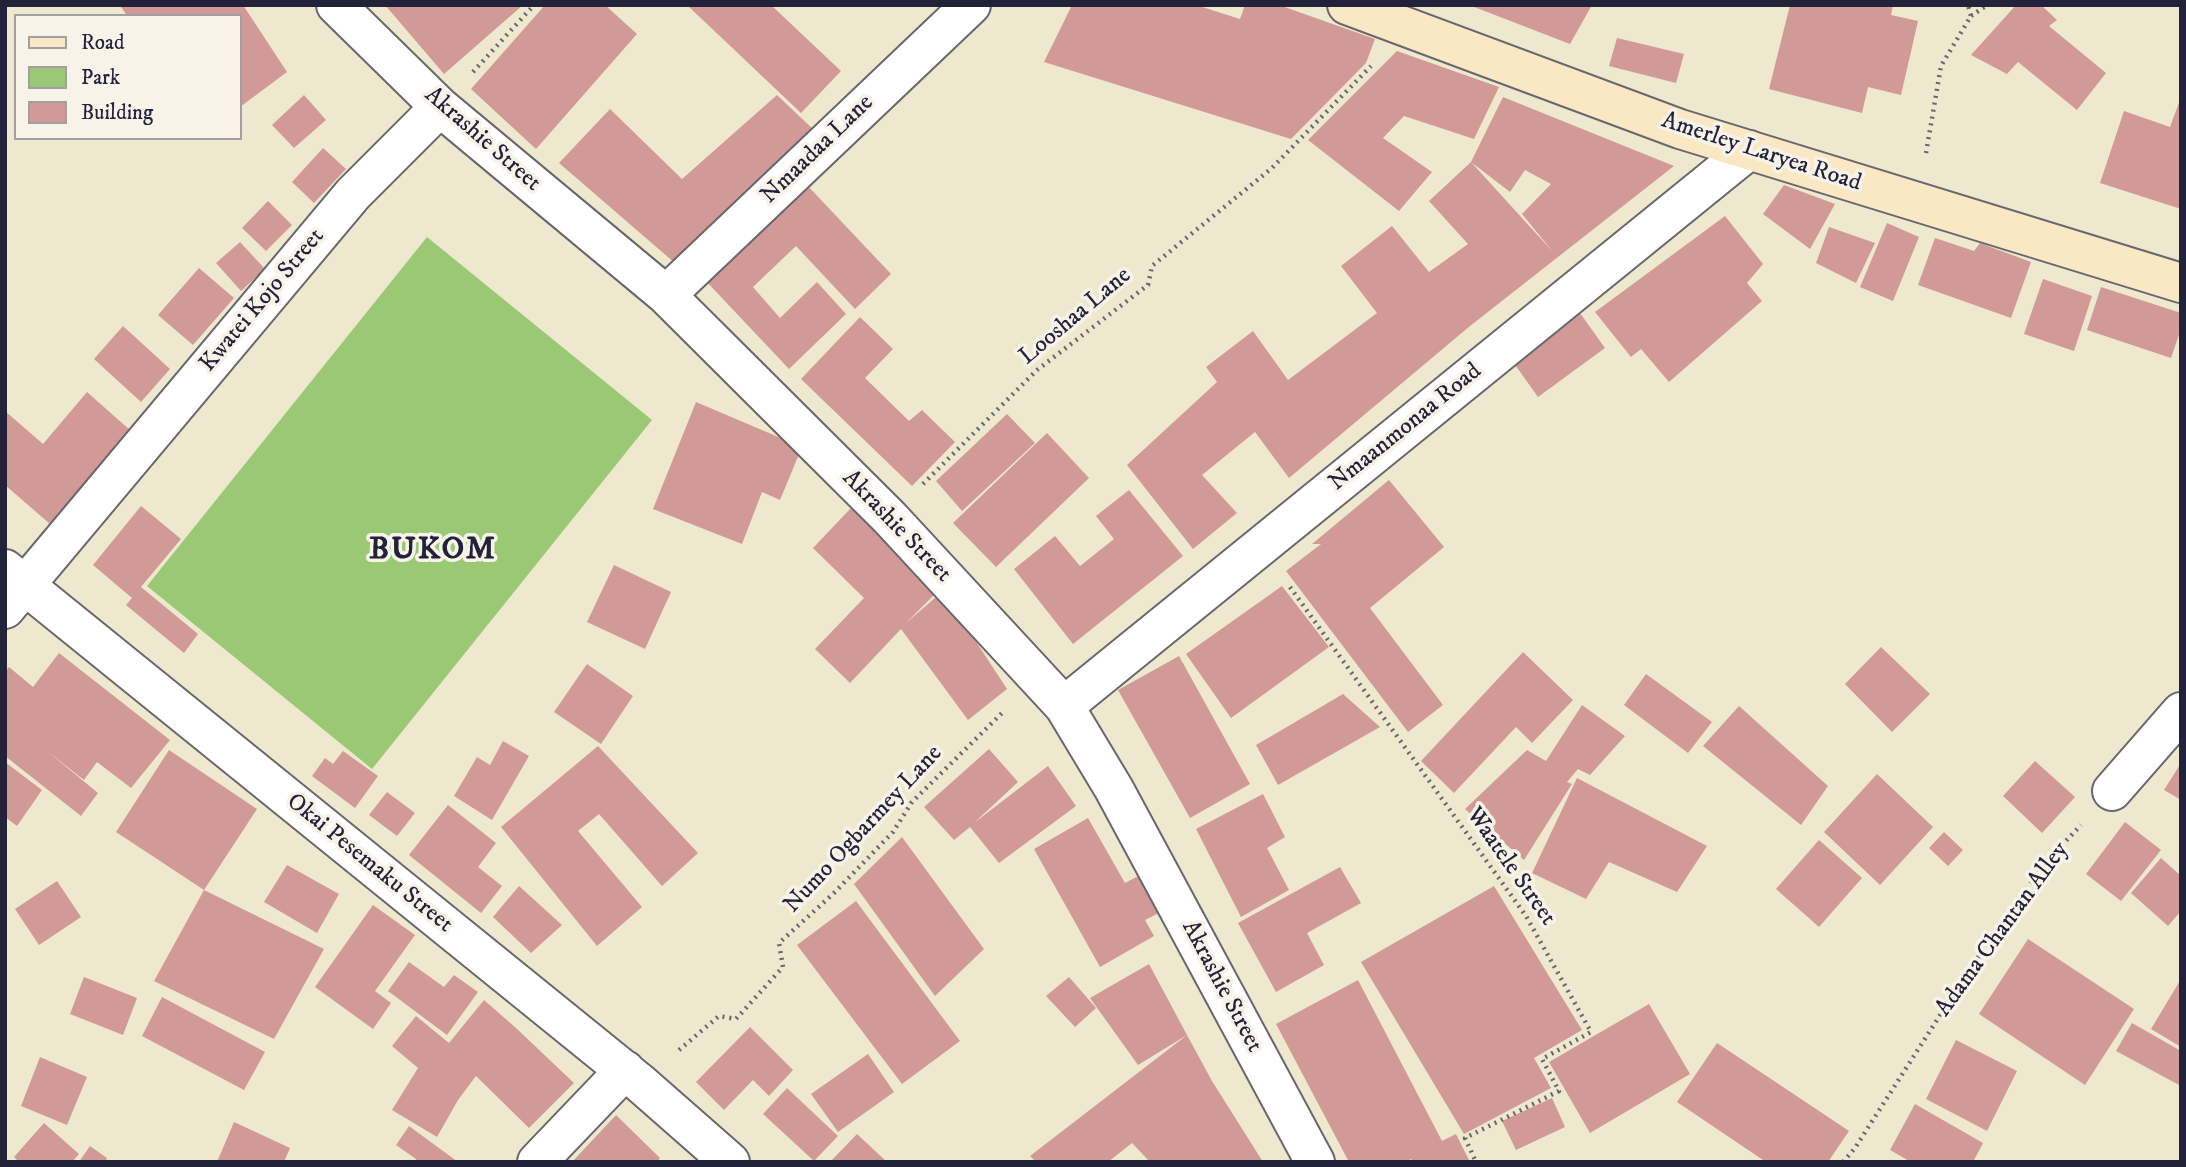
<!DOCTYPE html>
<style>
body{margin:0}
#map{position:relative;width:2186px;height:1167px;overflow:hidden;background:#eee8ce;font-family:"IM FELL DW Pica",serif}
canvas{display:block}
.frame{position:absolute;inset:0;border:7px solid #22223b;pointer-events:none}
.legend{position:absolute;left:14px;top:14px;width:228px;height:126px;box-sizing:border-box;background:#f7f3e8;border:2px solid #a29fa3;margin:0;padding:9px 12px;list-style:none;font-size:21px;color:#22223b}
.legend li{display:flex;align-items:center;gap:14px;height:35px}
.legend b{width:35px;border:2px solid #a29fa3}
</style>
<div id="map">
<canvas width="2186" height="1167"></canvas>
<div class="frame"></div>
<ul class="legend">
<li><b style="height:9px;background:#fae7c3"></b>Road</li>
<li><b style="height:19px;background:#9bc875"></b>Park</li>
<li><b style="height:19px;background:#d19a96"></b>Building</li>
</ul>
</div>
<script>
const ctx = document.querySelector('canvas').getContext('2d');
ctx.lineJoin = 'round';
function fill(path, color) { ctx.fillStyle = color; ctx.fill(path, 'evenodd'); }
const poly = rows => new Path2D(rows.map(r => 'M' + r).join(''));
function trace(path, color, width, dash) { ctx.strokeStyle = color; ctx.lineWidth = width; ctx.lineCap = dash ? 'butt' : 'round'; ctx.setLineDash(dash || []); ctx.stroke(path); }
function label(font, color, halo, rows, align = 'center') {
  ctx.font = font + ' "IM FELL DW Pica",serif'; ctx.lineWidth = 7; ctx.setLineDash([]); ctx.textBaseline = 'middle'; ctx.strokeStyle = halo; ctx.fillStyle = color; for (const [text, x, y, turn = 0] of rows) {
    ctx.save(); ctx.translate(x, y); ctx.rotate((+turn || 0) * Math.PI / 180); ctx.textAlign = isNaN(turn) ? turn : align; if (halo) ctx.strokeText(text, 0, 0); ctx.fillText(text, 0, 0); ctx.restore();
  }
}
const green = poly([
 [427,237,652,420,372,769,147,586]
]);
const building = poly([
 [120,5,243,5,287,72,240,107,240,16,127,16],
 [385,5,523,5,444,74],
 [545,5,605,5,637,34,536,149,471,89],
 [687,5,771,5,841,71,801,113],
 [1072,5,1196,5,1240,19,1245,5,1279,5,1375,39,1366,63,1291,139,1044,62],
 [1469,5,1592,5,1570,44],
 [1790,5,1893,5,1891,15,1918,21,1901,95,1868,87,1862,113,1769,89],
 [2016,5,2041,5,2057,20,2049,26,2106,73,2077,110,2018,62,2007,74,1971,55],
 [1617,38,1684,54,1676,83,1609,66],
 [1397,51,1499,87,1474,139,1404,116,1383,138,1432,172,1399,211,1308,140],
 [304,95,326,120,294,148,272,125],
 [777,95,815,131,676,264,559,163,610,109,682,179],
 [1503,97,1674,166,1470,326,1289,478,1255,432,1202,475,1237,513,1193,549,1127,465,1217,382,1206,367,1253,331,1288,380,1377,313,1341,266,1392,226,1429,272,1468,244,1429,201,1471,162],
 [1471,162,1510,192,1525,170,1551,184,1522,214,1553,252],
 [2181,97,2181,209,2100,183,2124,111,2170,127],
 [323,148,346,169,314,203,292,182],
 [806,184,891,274,855,309,796,246,753,287,780,318,817,282,846,314,789,369,705,280],
 [1784,185,1835,204,1810,249,1763,214],
 [268,201,292,225,266,251,242,228],
 [1725,216,1763,264,1747,283,1762,301,1669,382,1641,349,1631,357,1595,312],
 [1887,223,1919,237,1893,301,1860,287],
 [1829,227,1875,243,1856,283,1816,263],
 [1935,238,1974,251,1980,243,2031,262,2011,318,1918,285],
 [240,242,265,269,241,291,216,263],
 [199,268,234,298,193,345,158,315],
 [2043,279,2092,296,2074,351,2024,334],
 [2101,287,2181,313,2181,329,2171,358,2087,330],
 [1580,313,1605,348,1538,397,1513,362],
 [860,317,893,349,865,378,909,421,922,410,955,442,912,486,801,379],
 [123,326,170,369,141,402,94,359],
 [87,392,131,431,50,524,5,485,5,411,43,444],
 [696,402,802,447,780,500,762,492,742,544,653,509],
 [1007,414,1035,443,962,511,936,481],
 [1047,433,1089,478,996,567,953,523],
 [1389,480,1444,547,1370,608,1443,705,1408,732,1286,571,1321,544,1312,544],
 [1129,490,1183,556,1073,644,1014,569,1055,536,1080,566,1114,539,1096,516],
 [141,506,181,539,141,587,198,634,184,653,126,605,132,598,93,565],
 [851,508,938,591,906,623,943,591,1007,689,968,720,901,629,850,683,815,649,864,598,813,548],
 [614,565,671,592,645,649,587,622],
 [1282,586,1329,647,1231,718,1186,654],
 [1881,647,1930,694,1892,732,1845,684],
 [1523,652,1573,700,1532,743,1516,727,1454,793,1421,761],
 [59,653,170,740,131,788,97,762,84,780,47,751,98,793,81,816,5,756,5,672,9,667,33,687],
 [1179,656,1250,784,1190,818,1118,690],
 [587,664,633,696,601,744,554,712],
 [1646,674,1712,722,1688,753,1624,705],
 [1343,694,1380,727,1278,785,1256,745],
 [1582,705,1625,736,1590,775,1578,769,1567,782,1572,784,1524,860,1465,809,1527,750,1546,761],
 [1739,706,1828,786,1801,825,1703,746],
 [503,741,529,756,492,820,454,796,477,757,490,765],
 [598,746,698,853,662,886,599,814,578,831,642,907,597,946,501,827],
 [989,749,1018,782,974,823,1048,766,1076,806,999,863,970,827,954,840,924,807],
 [169,750,257,809,204,890,116,832],
 [343,751,378,776,355,808,312,776,325,758,333,764],
 [2035,761,2075,797,2042,833,2003,796],
 [5,762,42,790,17,826,5,817],
 [2181,763,2181,800,2164,790],
 [1877,774,1933,827,1880,885,1824,832],
 [1577,778,1707,846,1677,892,1609,862,1586,899,1532,873],
 [387,792,415,813,397,836,369,815],
 [1263,794,1285,837,1267,848,1289,890,1241,917,1196,829],
 [448,805,496,843,478,867,502,886,481,913,409,855],
 [1088,818,1125,883,1142,874,1161,912,1145,920,1154,936,1100,967,1034,849],
 [2125,822,2161,850,2121,901,2086,874],
 [1944,832,1963,850,1948,866,1929,848],
 [902,837,984,949,935,996,854,884],
 [1819,840,1862,878,1819,927,1776,889],
 [2161,858,2181,876,2181,911,2168,926,2131,893],
 [287,865,339,894,317,933,264,902],
 [1340,867,1361,903,1307,933,1324,965,1276,992,1238,923],
 [57,881,81,917,39,945,15,909],
 [519,886,562,925,531,953,493,917],
 [1494,886,1582,1030,1534,1058,1551,1088,1464,1134,1361,962],
 [204,890,324,949,274,1039,154,981],
 [856,901,960,1041,902,1084,797,945],
 [373,905,415,935,375,991,391,1003,373,1029,315,987],
 [2028,939,2134,1009,2085,1085,1979,1014],
 [409,962,444,987,454,975,478,992,447,1035,388,991],
 [1149,964,1187,1035,1212,1081,1263,1162,1150,1162,1132,1143,1108,1162,1036,1162,1030,1156,1187,1035,1138,1065,1090,998],
 [84,977,137,998,123,1035,70,1014],
 [1069,977,1096,1008,1075,1027,1046,996],
 [2181,979,2181,1047,2151,1029],
 [1358,980,1442,1141,1456,1134,1470,1162,1413,1162,1411,1159,1406,1162,1349,1162,1276,1024],
 [162,997,265,1052,244,1090,142,1036],
 [484,1000,516,1028,574,1083,529,1128,476,1076,458,1100,437,1137,392,1110,418,1068,392,1046,416,1016,449,1043],
 [1649,1004,1690,1074,1590,1133,1549,1062],
 [2132,1023,2181,1051,2181,1086,2116,1051],
 [750,1027,793,1070,769,1096,753,1080,724,1110,696,1082],
 [1956,1040,2017,1071,1987,1131,1926,1099],
 [1717,1043,1849,1131,1828,1162,1766,1162,1677,1102],
 [868,1054,894,1092,838,1132,811,1094],
 [40,1057,87,1077,67,1125,21,1106],
 [787,1088,838,1136,814,1161,763,1114],
 [1552,1098,1565,1127,1516,1150,1502,1121],
 [1915,1104,1983,1143,1973,1162,1911,1162,1890,1150],
 [616,1115,660,1158,657,1162,572,1162],
 [234,1122,290,1148,284,1162,217,1162],
 [44,1123,79,1154,72,1162,19,1162,14,1157],
 [409,1126,458,1162,415,1162,416,1159,396,1145],
 [857,1134,887,1162,830,1162],
 [90,1146,107,1158,105,1162,79,1162]
]);
const path = poly([
 [1971,16,1987,5],
 [473,72,534,5],
 [1926,153,1941,66,1971,16,1968,5],
 [923,484,1037,370,1148,285,1152,266,1272,168,1371,66],
 [1290,587,1526,916,1591,1032,1542,1059,1559,1091,1465,1138,1476,1162],
 [679,1050,719,1016,736,1019,783,967,779,943,834,893,893,832,912,802,1002,713],
 [1843,1162,1855,1148,1967,973,2045,863,2081,825]
]);
const street = poly([
 [336,5,440,107,666,295,890,518,1064,706,1114,789,1315,1162],
 [666,295,971,5],
 [5,569,640,1083,730,1162],
 [5,609,353,194,440,107],
 [1064,706,1749,150],
 [2112,791,2181,712],
 [537,1162,625,1070]
]);
const secondary = poly([
 [1347,5,1680,129,2181,283]
]);
const streetNames = [
 ["Akrashie Street",482,140,41],
 ["Nmaadaa Lane",818,150,-44],
 ["Amerley Laryea Road",1761,153,18],
 ["Kwatei Kojo Street",263,301,-50],
 ["Looshaa Lane",1076,317,-40],
 ["Nmaanmonaa Road",1406,428,-39],
 ["Akrashie Street",896,527,46],
 ["Numo Ogbarmey Lane",864,830,-47],
 ["Okai Pesemaku Street",369,864,39],
 ["Waatele Street",1510,867,55],
 ["Adama Chantan Alley",2003,930,-54],
 ["Akrashie Street",1221,987,62]
];
const districtNames = [
 ["BUKOM",433,551]
];
fill(green, '#9bc875');
fill(building, '#d19a96');
trace(street, '#69676e', 42);
trace(secondary, '#69676e', 42);
trace(path, '#69676e', 4.5, [2, 5]);
trace(street, '#fff', 38);
trace(secondary, '#fae7c3', 38);
label('24px', '#22223b', '#f7f3e8', streetNames);
ctx.letterSpacing = '2px';
label('bold 32px', '#22223b', '#f7f3e8', districtNames);
ctx.letterSpacing = '0px';
</script>
